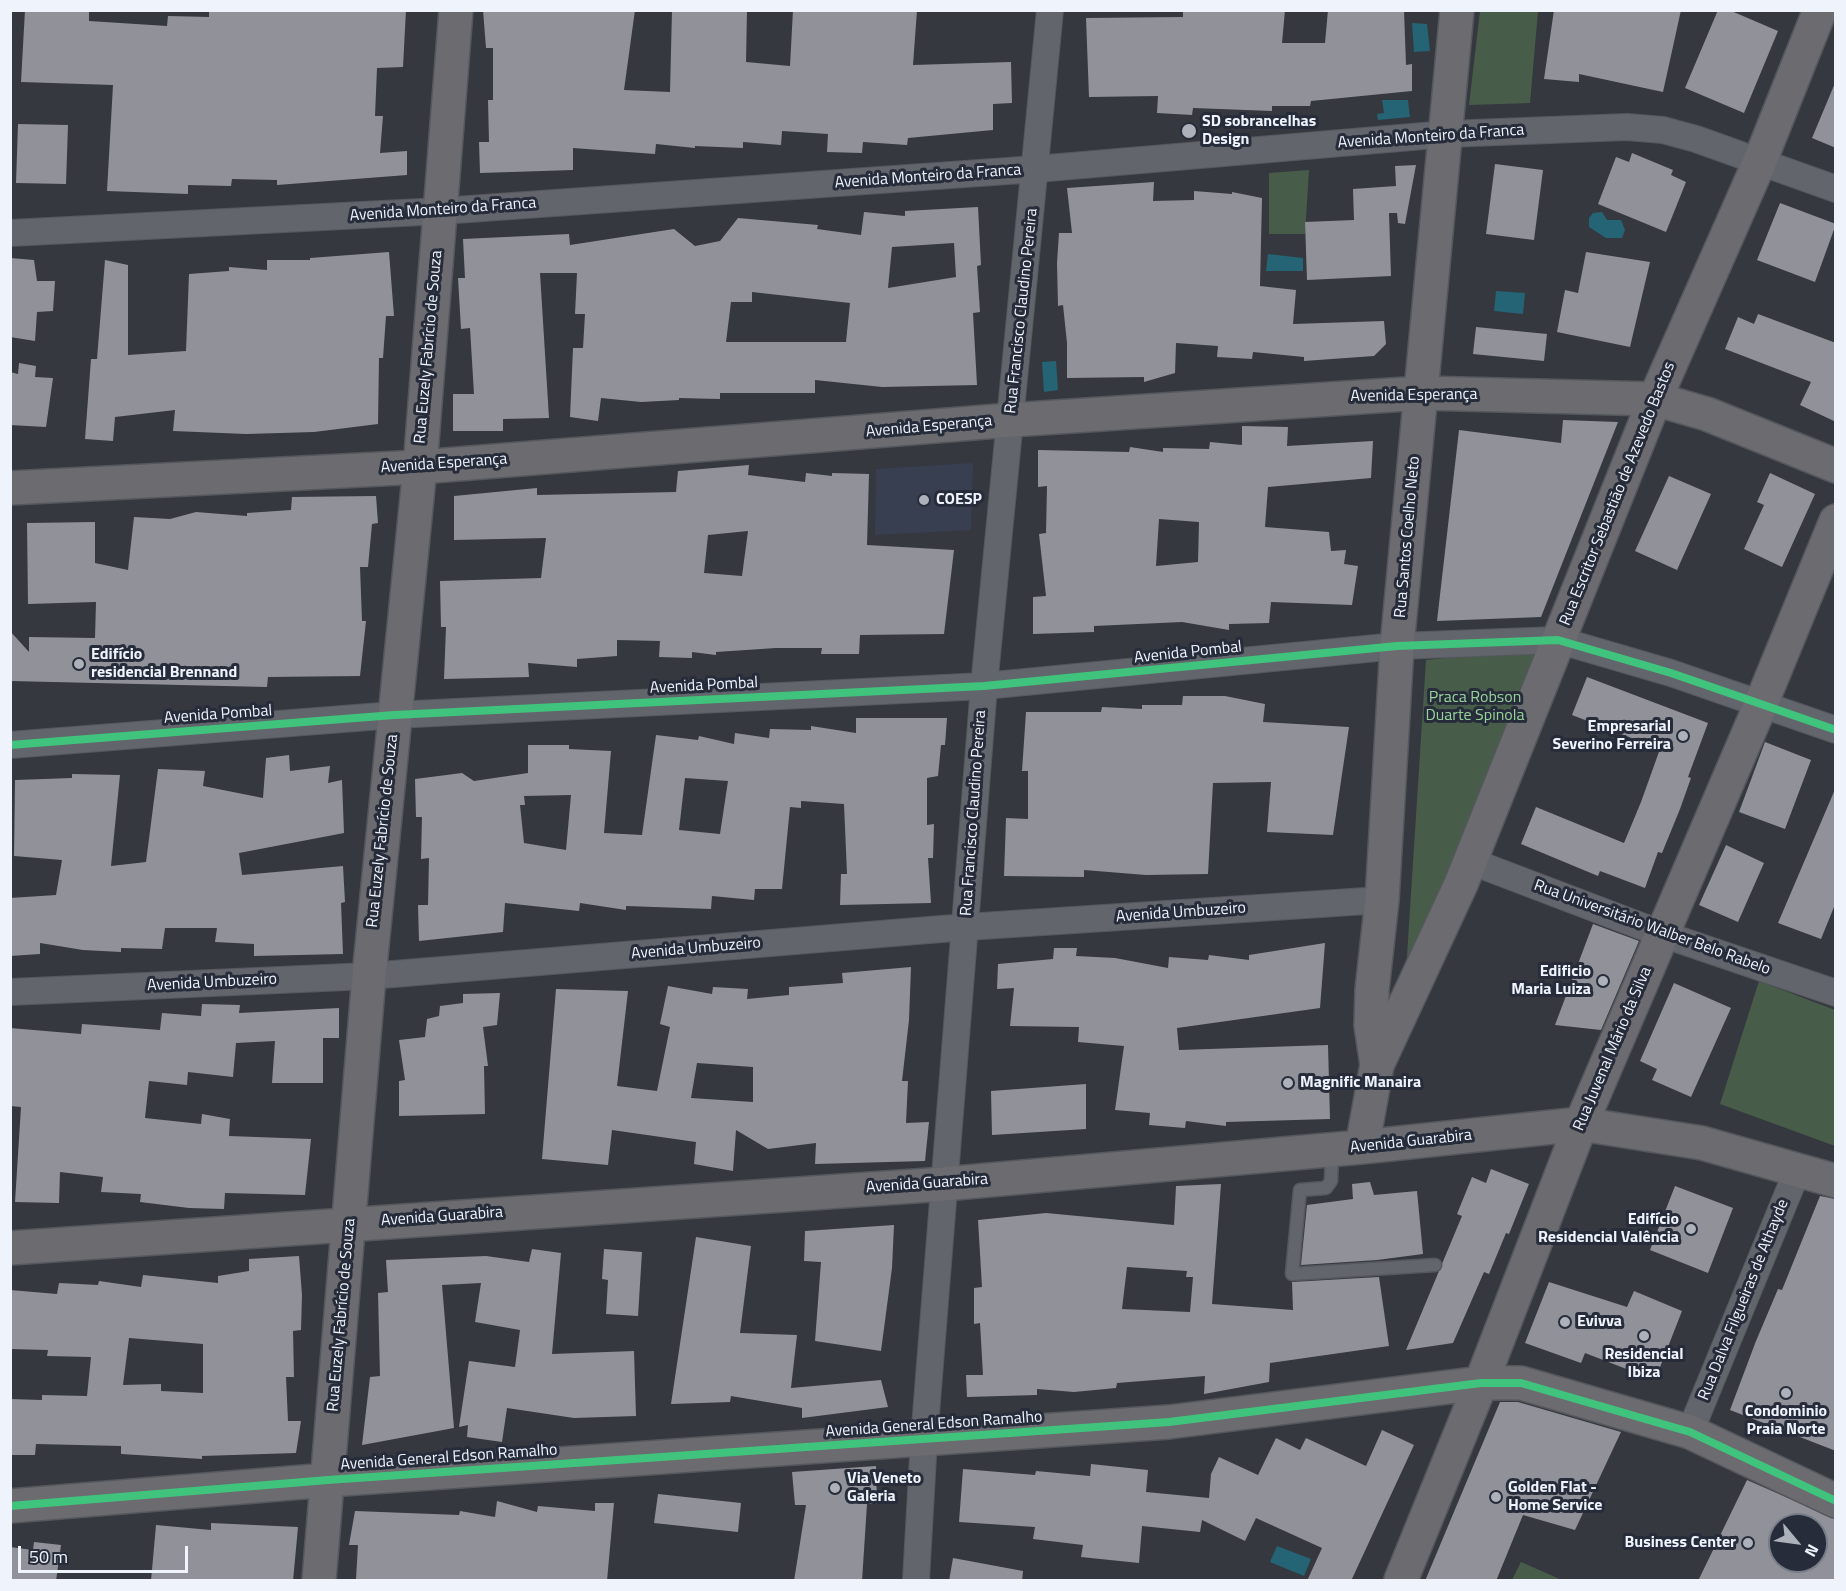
<!DOCTYPE html>
<meta charset="utf-8">
<style>
body{margin:0}
#map{position:relative;width:1846px;height:1591px;overflow:hidden;background:#35383f;font-family:"Titillium Web",sans-serif}
canvas{display:block}
.frame{position:absolute;inset:0;border:12px solid #eef3fc;pointer-events:none}
.north{position:absolute;left:1768px;top:1513px;width:60px;height:60px;box-sizing:border-box;background:#262c3a;border:2px solid #767c88;border-radius:50%;rotate:119deg;font-size:16px;font-weight:700;line-height:24px;text-align:center;color:#eef3fc}
.north::after{content:'';display:block;margin:auto;width:21px;height:27px;background:#adb2ba;clip-path:polygon(50% 0,100% 100%,50% 72%,0 100%)}
.scale{position:absolute;left:18px;top:1546px;width:170px;height:27px;box-sizing:border-box;border:3px solid #eef3fc;border-top:0;padding-left:8px;font-size:18px;line-height:21px;white-space:nowrap;color:#eef3fc;-webkit-text-stroke:4px #262c3a;paint-order:stroke}
</style>
<div id="map">
<canvas width="1846" height="1591"></canvas>
<div class="frame"></div>
<div class="north">N</div>
<div class="scale">50 m</div>
</div>
<script>
const ctx = document.querySelector('canvas').getContext('2d');
ctx.lineJoin = 'round';
function fill(path, color) { ctx.fillStyle = color; ctx.fill(path, 'evenodd'); }
const poly = rows => new Path2D(rows.map(r => 'M' + r).join(''));
function trace(path, color, width, dash) { ctx.strokeStyle = color; ctx.lineWidth = width; ctx.lineCap = dash ? 'butt' : 'round'; ctx.setLineDash(dash || []); ctx.stroke(path); }
function label(font, color, halo, rows, align = 'center') {
  ctx.font = font + ' "Titillium Web",sans-serif'; ctx.lineWidth = 6; ctx.setLineDash([]); ctx.textBaseline = 'middle'; ctx.strokeStyle = halo; ctx.fillStyle = color; for (const [text, x, y, turn = 0] of rows) {
    ctx.save(); ctx.translate(x, y); ctx.rotate((+turn || 0) * Math.PI / 180); ctx.textAlign = isNaN(turn) ? turn : align; if (halo) ctx.strokeText(text, 0, 0); ctx.fillText(text, 0, 0); ctx.restore();
  }
}
const built = poly([
 [973,463,971,530,875,535,876,469]
]);
const green = poly([
 [1480,11,1538,11,1530,103,1469,105],
 [1309,170,1305,234,1269,234,1269,173],
 [1561,646,1405,987,1426,660],
 [1759,981,1835,1010,1835,1146,1720,1104],
 [1521,1562,1562,1580,1512,1580]
]);
const water = poly([
 [1412,23,1427,24,1430,51,1414,52],
 [1382,100,1408,100,1410,117,1378,120,1377,114,1384,113],
 [1602,212,1607,220,1621,220,1625,230,1622,238,1606,238,1589,227,1589,218,1593,213],
 [1268,254,1303,258,1303,271,1266,271],
 [1496,291,1525,293,1523,314,1494,311],
 [1056,361,1058,390,1044,392,1042,362],
 [1277,1546,1311,1559,1304,1576,1270,1562]
]);
const building = poly([
 [25,10,89,11,89,21,167,26,168,16,209,17,209,10,406,10,403,67,377,68,375,116,383,116,380,153,407,151,407,175,277,185,277,180,232,179,231,186,188,185,188,194,107,191,113,85,21,82],
 [483,10,635,10,624,90,670,92,672,10,747,10,746,62,790,66,793,10,917,10,913,65,1011,62,1012,103,993,104,993,130,908,138,907,145,863,142,862,153,827,152,828,134,782,131,781,145,743,142,743,148,695,146,695,148,656,144,655,154,573,148,573,170,480,173,479,142,489,142,488,100,493,100,493,48,486,48],
 [1183,10,1285,10,1282,43,1325,43,1328,10,1404,10,1406,65,1412,64,1412,91,1311,101,1310,106,1272,106,1272,111,1193,108,1192,115,1157,113,1158,96,1089,97,1086,18,1183,17],
 [1554,10,1681,10,1663,92,1579,74,1579,82,1544,79],
 [1718,10,1729,10,1778,31,1744,113,1685,88],
 [1835,83,1836,83,1836,148,1812,138],
 [18,124,68,125,66,184,16,183],
 [1632,153,1673,170,1671,175,1686,182,1666,232,1598,204,1616,157,1629,162],
 [1495,164,1543,170,1534,240,1486,234],
 [1416,165,1405,224,1398,223,1397,213,1389,213,1391,276,1307,280,1305,222,1354,220,1353,189,1396,186,1395,166],
 [1154,182,1153,201,1194,200,1194,191,1232,194,1232,192,1262,198,1260,286,1296,290,1293,324,1384,321,1386,344,1374,356,1304,361,1304,357,1253,352,1252,359,1217,357,1218,346,1176,343,1175,373,1144,382,1144,377,1067,378,1067,343,1063,305,1058,306,1057,263,1059,233,1072,233,1067,188],
 [1780,203,1836,224,1815,282,1757,260],
 [978,207,981,265,977,266,980,312,973,313,977,385,882,387,815,380,815,393,720,393,720,399,679,398,679,400,641,402,601,398,598,421,570,417,573,348,583,348,585,314,575,314,577,273,540,273,549,418,503,419,503,431,453,431,453,394,474,394,470,328,461,329,458,278,465,278,463,239,569,234,570,245,674,229,695,246,720,241,738,218,818,225,817,229,861,235,864,212,905,216,905,211],
 [954,243,956,277,888,288,892,247],
 [752,292,850,303,846,342,726,342,731,302,752,302],
 [389,252,394,316,386,316,383,358,379,358,378,424,314,432,246,434,173,431,175,410,115,417,113,441,85,439,91,359,97,359,105,260,128,265,128,355,186,351,189,274,229,271,229,267,267,270,267,260,310,260,310,258],
 [1586,252,1650,262,1630,347,1557,332,1565,290,1578,293],
 [10,258,34,260,37,281,55,281,53,311,37,312,35,341,10,337],
 [1758,314,1836,343,1836,422,1800,405,1811,382,1725,349,1738,317,1754,324],
 [1476,327,1547,334,1544,361,1473,354],
 [19,363,36,366,35,377,53,378,46,427,10,425,10,372,18,374],
 [1563,420,1618,422,1541,617,1437,621,1459,430,1561,443],
 [1242,426,1288,427,1287,446,1373,441,1371,478,1268,487,1265,527,1329,532,1331,551,1346,550,1344,564,1358,566,1352,605,1271,602,1269,623,1229,624,1229,630,1182,622,1094,626,1094,632,1033,634,1033,597,1046,596,1039,534,1046,533,1047,486,1038,487,1038,450,1129,452,1130,447,1163,452,1163,448,1209,449,1210,442,1242,445],
 [1159,519,1199,522,1198,562,1156,566],
 [749,465,748,475,805,482,806,473,832,476,832,473,869,474,867,545,954,550,944,634,860,635,859,654,821,654,822,648,776,648,716,652,716,655,692,652,692,658,659,657,660,641,617,640,617,656,577,659,577,667,528,663,529,677,444,679,446,627,441,627,440,581,541,578,546,538,454,540,454,496,537,488,537,495,676,492,678,471],
 [748,531,742,576,704,573,708,535],
 [1770,473,1815,494,1782,567,1744,549,1764,505,1757,502],
 [1669,476,1711,494,1677,570,1635,551],
 [376,496,378,523,372,524,368,567,360,567,362,621,366,621,360,676,268,677,267,687,10,681,10,631,29,652,29,637,95,638,96,602,28,604,27,523,95,522,95,563,128,570,134,517,170,519,196,512,247,516,247,513,291,510,292,497],
 [1587,677,1708,723,1688,777,1691,778,1680,809,1662,853,1658,852,1645,888,1600,871,1598,876,1521,844,1536,807,1624,843,1641,802,1660,749,1572,715],
 [1183,696,1225,696,1265,704,1263,722,1349,727,1333,835,1267,832,1271,782,1213,783,1208,874,1146,875,1084,870,1084,877,1004,876,1006,818,1028,819,1028,771,1022,771,1026,712,1101,712,1102,707,1142,709,1142,705,1182,705],
 [856,718,947,718,945,745,941,745,938,776,927,778,927,825,934,824,933,858,928,858,931,903,840,905,841,874,847,874,844,804,801,801,801,808,790,807,782,889,755,889,754,900,712,896,711,909,626,906,626,910,580,903,579,911,505,903,503,932,419,941,418,905,428,905,429,858,421,859,422,817,416,817,415,779,462,773,474,781,528,773,528,745,569,745,569,749,611,751,604,833,642,835,656,735,698,740,699,736,734,744,735,733,769,738,770,729,811,730,811,726,856,733],
 [685,778,728,781,720,834,679,830],
 [571,795,566,850,524,843,520,805,525,805,524,796],
 [1765,742,1811,760,1785,829,1739,812],
 [289,755,290,771,330,766,328,783,342,780,344,833,239,853,242,875,343,866,345,902,341,903,343,954,254,956,254,944,215,942,217,928,165,928,162,949,121,948,121,952,83,950,40,943,40,954,10,956,10,898,56,895,62,860,14,856,15,780,72,778,72,774,120,775,111,866,146,862,158,769,205,771,203,786,263,798,266,758],
 [1836,787,1836,902,1821,939,1778,923],
 [1726,845,1764,863,1738,922,1699,905],
 [1593,924,1639,941,1601,1030,1555,1025],
 [1325,943,1320,1008,1177,1028,1179,1050,1328,1045,1330,1119,1226,1122,1226,1126,1186,1121,1185,1128,1149,1125,1150,1113,1115,1110,1124,1046,1078,1042,1079,1027,1010,1026,1014,988,997,989,998,964,1053,959,1054,948,1077,948,1076,956,1115,958,1168,968,1169,957,1208,960,1209,955,1249,960,1249,955],
 [911,967,909,1020,902,1081,908,1081,906,1123,929,1122,925,1161,815,1164,816,1143,768,1149,736,1130,733,1171,694,1164,696,1142,612,1130,608,1165,542,1159,556,989,628,991,617,1086,657,1091,670,1027,660,1024,668,986,712,994,713,987,748,989,747,999,789,995,789,987,843,983,842,973],
 [697,1063,753,1067,753,1102,691,1098],
 [1674,983,1731,1008,1691,1097,1652,1080,1657,1069,1640,1061],
 [500,993,497,1025,483,1027,488,1066,484,1066,485,1114,399,1116,399,1081,405,1080,399,1040,425,1037,427,1019,439,1016,440,1006,463,1003,463,994],
 [202,1004,240,1005,239,1013,339,1008,339,1038,323,1038,323,1083,272,1083,275,1041,236,1043,233,1077,188,1072,187,1085,149,1081,145,1118,201,1124,202,1114,230,1119,229,1136,311,1139,305,1195,225,1193,224,1209,189,1208,140,1202,141,1194,101,1192,103,1177,60,1172,59,1203,15,1202,21,1107,10,1106,10,1028,81,1034,82,1024,160,1030,162,1013,201,1016],
 [1086,1084,1086,1129,992,1135,991,1091],
 [1491,1169,1529,1184,1509,1234,1506,1233,1489,1274,1484,1272,1453,1343,1406,1350,1462,1216,1457,1214,1472,1177,1486,1183],
 [1370,1182,1374,1195,1417,1191,1423,1254,1377,1260,1301,1265,1307,1205,1353,1199,1352,1184],
 [1221,1184,1212,1304,1293,1310,1292,1282,1379,1277,1389,1346,1270,1363,1269,1382,1204,1394,1205,1376,1117,1383,1116,1388,1074,1392,1037,1389,1037,1395,967,1397,966,1375,983,1375,980,1323,974,1324,974,1288,982,1287,978,1220,1046,1213,1174,1225,1176,1186],
 [1127,1267,1187,1271,1186,1277,1193,1277,1190,1312,1122,1309],
 [1675,1186,1733,1208,1708,1273,1650,1250],
 [1820,1196,1836,1199,1836,1451,1730,1410,1756,1341,1778,1289,1782,1290],
 [894,1225,892,1268,881,1351,815,1341,821,1262,804,1261,805,1231],
 [696,1237,751,1246,740,1333,797,1335,791,1388,881,1380,888,1407,802,1418,802,1408,731,1396,730,1402,671,1404],
 [532,1249,561,1253,552,1354,634,1351,636,1416,574,1418,507,1408,502,1442,467,1437,468,1425,459,1427,469,1361,515,1367,520,1330,475,1322,481,1283,442,1285,454,1428,362,1445,370,1377,380,1376,378,1293,388,1292,386,1260,486,1256,529,1262],
 [604,1249,642,1252,638,1316,606,1314,608,1280,602,1279],
 [299,1256,302,1295,301,1330,293,1331,294,1377,286,1377,288,1421,301,1421,296,1453,202,1456,202,1459,121,1454,121,1446,36,1444,35,1455,10,1455,10,1399,42,1400,42,1395,87,1396,91,1357,47,1356,48,1350,10,1349,10,1290,57,1294,59,1283,98,1285,99,1281,141,1287,143,1275,218,1283,218,1276,249,1271,249,1259],
 [129,1338,203,1344,203,1393,161,1391,161,1384,123,1385],
 [1549,1282,1627,1307,1634,1291,1682,1311,1655,1380,1585,1353,1581,1363,1525,1343],
 [1500,1402,1518,1402,1621,1432,1575,1530,1523,1515,1496,1581,1425,1581],
 [1382,1430,1414,1445,1351,1581,1307,1581,1322,1548,1256,1518,1245,1541,1202,1520,1200,1532,1142,1526,1139,1563,1081,1557,1083,1545,1033,1539,1035,1527,959,1522,963,1469,1035,1475,1036,1471,1090,1476,1091,1464,1148,1470,1146,1492,1209,1498,1211,1474,1219,1457,1258,1475,1276,1438,1300,1450,1306,1438,1366,1466],
 [876,1466,877,1504,867,1504,862,1581,794,1581,806,1505,795,1505,792,1472],
 [1747,1480,1836,1519,1836,1581,1698,1581],
 [1780,1525,1816,1525,1816,1561,1780,1561],
 [658,1494,741,1503,738,1532,654,1523],
 [497,1501,537,1512,538,1506,595,1511,595,1503,614,1503,607,1581,356,1579,358,1545,349,1545,355,1511,459,1515,460,1511,495,1517],
 [211,1523,298,1527,293,1581,151,1581,156,1525,211,1530],
 [34,1542,61,1545,56,1581,10,1581,10,1547,33,1550],
 [953,1558,1023,1571,1022,1581,949,1581]
]);
const lane = poly([
 [1332,1151,1331,1181,1326,1188,1300,1190,1292,1274,1435,1265]
]);
const street = poly([
 [10,233,441,211,1036,169,1447,134,1627,127,1663,130,1696,139,1836,189],
 [10,745,394,715,984,686,1397,646,1558,640,1671,673,1836,730],
 [1470,861,1662,934,1836,993],
 [10,992,369,976,966,927,1382,900],
 [1690,1432,1798,1169],
 [916,1580,924,1439,984,686,1050,10]
]);
const secondary = poly([
 [10,488,420,467,1011,420,1422,393,1655,399,1707,414,1836,466],
 [1377,1065,1371,1025,1372,990,1382,900,1397,646,1457,10],
 [1362,1147,1377,1065,1461,884,1655,399,1760,161,1820,10],
 [10,1248,944,1184,1362,1147,1581,1124,1702,1143,1836,1181],
 [10,1506,328,1480,1169,1422,1481,1383,1521,1383,1690,1432,1836,1501],
 [319,1580,369,976,420,467,456,10],
 [1401,1580,1481,1383,1581,1124,1761,704,1836,521]
]);
const cycleway = poly([
 [10,745,394,715,984,686,1397,646,1558,640,1671,673,1836,730],
 [10,1506,328,1480,1169,1422,1481,1383,1521,1383,1690,1432,1836,1501]
]);
const markers = [
 [1189,131,8,"#adb2ba"],
 [924,500,6,"#adb2ba"],
 [79,664,6,"#adb2ba"],
 [1683,736,6,"#adb2ba"],
 [1603,981,6,"#adb2ba"],
 [1288,1083,6,"#adb2ba"],
 [1691,1229,6,"#adb2ba"],
 [1565,1322,6,"#adb2ba"],
 [1644,1336,6,"#adb2ba"],
 [1786,1393,6,"#adb2ba"],
 [835,1488,6,"#adb2ba"],
 [1496,1497,6,"#adb2ba"],
 [1748,1543,6,"#adb2ba"]
];
const poiNames = [
 ["SD sobrancelhas",1202,122],
 ["Design",1202,140],
 ["COESP",936,500],
 ["Edifício",91,655],
 ["residencial Brennand",91,673],
 ["Empresarial",1671,727,"right"],
 ["Severino Ferreira",1671,745,"right"],
 ["Edificio",1591,972,"right"],
 ["Maria Luiza",1591,990,"right"],
 ["Magnific Manaira",1300,1083],
 ["Edifício",1679,1220,"right"],
 ["Residencial Valência",1679,1238,"right"],
 ["Evivva",1577,1322],
 ["Residencial",1644,1355,"center"],
 ["Ibiza",1644,1373,"center"],
 ["Condominio",1786,1412,"center"],
 ["Praia Norte",1786,1430,"center"],
 ["Via Veneto",847,1479],
 ["Galeria",847,1497],
 ["Golden Flat -",1508,1488],
 ["Home Service",1508,1506],
 ["Business Center",1736,1543,"right"]
];
const streetNames = [
 ["Avenida Monteiro da Franca",1431,137,-4],
 ["Avenida Monteiro da Franca",928,177,-4],
 ["Avenida Monteiro da Franca",443,210,-4],
 ["Rua Francisco Claudino Pereira",1022,311,-84],
 ["Rua Euzely Fabrício de Souza",429,347,-85],
 ["Avenida Esperança",1414,396,-1],
 ["Avenida Esperança",929,427,-5],
 ["Avenida Esperança",444,464,-4],
 ["Rua Escritor Sebastião de Azevedo Bastos",1618,494,-68],
 ["Rua Santos Coelho Neto",1408,537,-85],
 ["Avenida Pombal",1188,653,-6],
 ["Avenida Pombal",704,686,-3],
 ["Avenida Pombal",218,715,-4],
 ["Rua Francisco Claudino Pereira",974,813,-86],
 ["Rua Euzely Fabrício de Souza",383,831,-84],
 ["Avenida Umbuzeiro",1181,913,-4],
 ["Rua Universitário Walber Belo Rabelo",1652,928,20],
 ["Avenida Umbuzeiro",696,949,-5],
 ["Avenida Umbuzeiro",212,983,-3],
 ["Rua Juvenal Mário da Silva",1613,1049,-67],
 ["Avenida Guarabira",1411,1142,-6],
 ["Avenida Guarabira",927,1184,-4],
 ["Avenida Guarabira",442,1217,-4],
 ["Rua Dalva Filgueiras de Athayde",1744,1300,-68],
 ["Rua Euzely Fabrício de Souza",342,1315,-85],
 ["Avenida General Edson Ramalho",934,1425,-4],
 ["Avenida General Edson Ramalho",449,1458,-4]
];
const parkNames = [
 ["Praca Robson",1475,698],
 ["Duarte Spinola",1475,716]
];
fill(built, '#373f51');
fill(green, '#485c4a');
fill(water, '#256474');
fill(building, '#919299');
trace(lane, '#54575d', 15);
trace(street, '#54575d', 28);
trace(secondary, '#54575d', 36);
trace(lane, '#62656b', 12);
trace(street, '#62656b', 26);
trace(secondary, '#6c6b6f', 33);
trace(cycleway, '#40c37c', 8);
for (const [x, y, r, color] of markers) { const dot = new Path2D(); dot.arc(x, y, r, 0, 2 * Math.PI); ctx.fillStyle = color; ctx.fill(dot); trace(dot, '#262c3a', 2); }
label('bold 16px', '#eef3fc', '#262c3a', poiNames, 'left');
label('16px', '#eef3fc', '#262c3a', streetNames);
label('16px', '#97d399', '#262c3a', parkNames);
</script>
